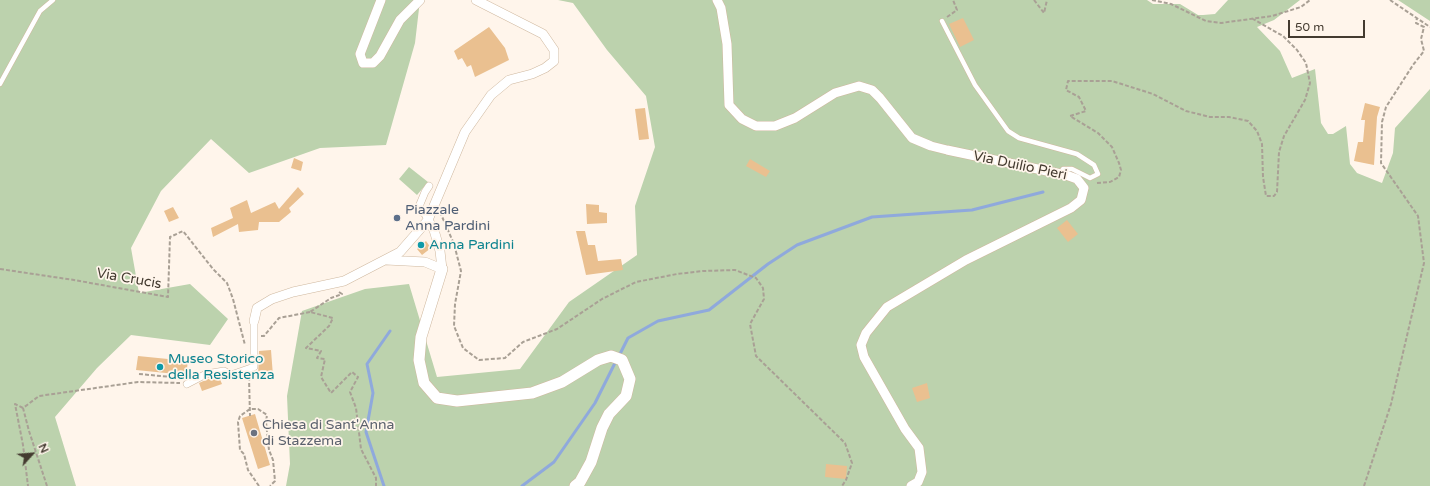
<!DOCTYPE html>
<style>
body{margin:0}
#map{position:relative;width:1430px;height:486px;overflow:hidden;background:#fff5eb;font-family:"Varela Round",sans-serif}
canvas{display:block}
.north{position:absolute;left:12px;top:434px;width:40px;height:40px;-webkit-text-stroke:3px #fff5eb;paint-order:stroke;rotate:64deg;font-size:11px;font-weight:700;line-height:16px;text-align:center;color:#443b30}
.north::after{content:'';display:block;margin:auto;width:14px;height:18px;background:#443b30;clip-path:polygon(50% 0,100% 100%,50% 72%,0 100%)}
.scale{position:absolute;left:1288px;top:20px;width:77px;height:18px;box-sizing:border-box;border:2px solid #443b30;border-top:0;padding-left:5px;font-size:12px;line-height:14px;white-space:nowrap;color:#443b30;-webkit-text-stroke:3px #fff5eb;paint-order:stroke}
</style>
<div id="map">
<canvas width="1430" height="486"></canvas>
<div class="north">N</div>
<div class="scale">50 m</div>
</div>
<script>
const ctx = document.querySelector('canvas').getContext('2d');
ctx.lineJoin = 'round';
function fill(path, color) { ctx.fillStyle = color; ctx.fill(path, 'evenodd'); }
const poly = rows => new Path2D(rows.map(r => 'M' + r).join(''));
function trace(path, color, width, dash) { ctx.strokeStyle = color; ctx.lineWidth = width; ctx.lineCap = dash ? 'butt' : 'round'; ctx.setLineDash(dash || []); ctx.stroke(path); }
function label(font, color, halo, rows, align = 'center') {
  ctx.font = font + ' "Varela Round",sans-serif'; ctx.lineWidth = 3.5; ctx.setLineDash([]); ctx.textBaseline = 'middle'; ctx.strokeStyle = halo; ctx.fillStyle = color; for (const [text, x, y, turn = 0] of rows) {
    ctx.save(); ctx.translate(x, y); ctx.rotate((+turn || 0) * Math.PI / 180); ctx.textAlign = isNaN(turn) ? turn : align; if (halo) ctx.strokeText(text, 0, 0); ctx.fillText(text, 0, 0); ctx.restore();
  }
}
const green = poly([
 [0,0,420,0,415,43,386,145,320,148,249,173,211,139,161,191,131,248,139,293,190,284,228,319,210,345,131,335,97,368,55,417,76,486,0,486],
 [558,0,1147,0,1153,4,1180,4,1198,15,1203,15,1215,14,1228,0,1300,0,1274,20,1257,27,1280,51,1292,78,1315,69,1321,123,1328,134,1333,134,1346,126,1350,164,1357,173,1382,183,1393,153,1395,128,1430,89,1430,486,286,486,290,464,287,396,302,311,365,289,409,284,437,377,520,369,569,302,637,255,635,206,655,147,646,96,607,50,573,3],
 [1398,0,1430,0,1430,21],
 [409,167,428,182,417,195,399,179]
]);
const stream = poly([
 [619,356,628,338,658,321,709,310,768,264,797,245,872,217,972,210,1043,192],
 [384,486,366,432,373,393,367,364,390,331],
 [522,486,554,462,595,403,616,361]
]);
const building = poly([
 [963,18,974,40,960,47,949,24],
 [489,27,505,48,509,60,475,77,471,65,467,67,462,58,458,60,454,51],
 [1365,103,1380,107,1377,117,1374,165,1354,161,1358,142,1363,142,1365,120,1361,120],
 [645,108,649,139,639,140,635,109],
 [294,158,303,162,301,171,291,168],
 [750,159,770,171,766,177,746,166],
 [298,187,304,194,289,208,291,212,279,222,259,222,258,230,239,232,238,224,213,237,211,228,233,218,230,208,247,200,251,213,275,202,279,209],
 [586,204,599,205,599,212,607,213,607,223,587,224],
 [173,207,179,218,169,222,164,211],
 [1067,220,1078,234,1068,242,1057,228],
 [576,231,585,231,588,245,595,245,598,261,621,259,623,270,586,275],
 [426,241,431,248,422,255,417,249],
 [271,350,273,376,258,377,259,351],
 [138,356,188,361,186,375,136,370],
 [219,377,222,384,202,391,199,383,208,379],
 [927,383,930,398,917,402,912,388],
 [255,414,270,465,258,469,242,418],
 [826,464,847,466,846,479,825,477]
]);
const path = poly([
 [1034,0,1044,13,1047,0],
 [1152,0,1171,4,1206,21,1221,23,1272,16,1301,7,1310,0],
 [1390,0,1430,27],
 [947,17,957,10,953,0],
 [1097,183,1110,182,1119,177,1121,170,1119,163,1112,147,1098,133,1070,116,1086,111,1079,97,1066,90,1068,81,1112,81,1153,94,1186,111,1210,117,1229,117,1248,121,1257,131,1262,144,1263,177,1266,196,1274,196,1277,192,1279,152,1284,136,1305,100,1310,83,1306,63,1297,50,1283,36,1253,19],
 [440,212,454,244,461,271,455,304,454,326,463,348,479,360,505,358,523,342,557,329,602,299,636,282,677,274,703,271,735,270,756,278,763,288,764,299,750,324,756,356,845,443,852,463,846,480,842,486],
 [0,269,74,280,168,297,170,237,183,231,213,269,227,283,233,299,245,345],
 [339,292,342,294,331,298,310,312,333,318,329,326,306,348,321,351,317,358,325,359,321,377,331,393,352,372,358,377,350,392,356,408,361,449,376,478,376,486],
 [261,336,264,336,279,318,310,312],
 [139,374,183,378],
 [249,377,250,416],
 [23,408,15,404,23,445,28,486],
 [47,486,29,431,23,408,39,396,138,382,180,383],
 [259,486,248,470,244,454,240,450,238,422,240,416,250,409,258,409,267,415,266,422,269,450,273,460,275,481,270,486],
 [1364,486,1391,404,1424,263,1418,216,1381,163,1382,122,1386,107,1413,65,1424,51,1421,39,1424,27,1416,23,1417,18]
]);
const service = poly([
 [942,21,975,85,1008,131,1019,138,1077,154,1094,165,1098,174,1090,178,1072,169,1063,169,1060,173],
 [0,84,40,11,53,0]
]);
const pedestrian = poly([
 [428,220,425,214,418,209,425,192,429,186],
 [187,384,206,374,224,371,231,375,254,367,254,321]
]);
const minor = poly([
 [381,0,360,54,363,63,373,63,380,56,400,20,420,0],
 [717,0,721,8,727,44,729,105,742,119,756,126,775,126,795,118,835,93,859,86,872,90,880,98,912,138,931,146,947,150,1066,175,1077,179,1084,188,1081,200,1071,208,966,260,887,307,866,333,861,345,864,357,905,429,919,448,922,472,918,482,911,486],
 [386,260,425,262,442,269,440,251,434,230,428,220],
 [254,321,257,308,272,299,293,292,344,281,400,252,428,220,465,132,491,95,509,80,532,74,545,68,554,61,554,50,543,34,476,0]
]);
const tertiary = poly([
 [442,269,421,337,419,360,424,383,437,398,457,401,532,393,562,382,598,360,611,356,622,360,630,379,626,396,609,414,602,428,591,462,580,482,575,486]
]);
const markers = [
 [397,218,4,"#5c6f8a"],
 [421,245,4,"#0f9aa8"],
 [160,367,4,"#0f9aa8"],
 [254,433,4,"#6b7280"]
];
const streetNames = [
 ["Via Duilio Pieri",1020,166,12],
 ["Via Crucis",129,279,10]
];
const serviceNames = [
 ["Piazzale",405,210],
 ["Anna Pardini",405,226]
];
const cultureNames = [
 ["Anna Pardini",429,245],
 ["Museo Storico",168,359],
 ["della Resistenza",168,375]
];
const worshipNames = [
 ["Chiesa di Sant'Anna",262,425],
 ["di Stazzema",262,441]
];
fill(green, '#bcd2ad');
trace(stream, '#8fa9dc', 3);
fill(building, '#eac090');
trace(service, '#cfb89f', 5.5);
trace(pedestrian, '#cfb89f', 8);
trace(minor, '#cfb89f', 10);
trace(tertiary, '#cfb89f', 12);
trace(path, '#a9a095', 2, [4, 2]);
trace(service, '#fff', 4.5);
trace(pedestrian, '#fff', 7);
trace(minor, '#fff', 9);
trace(tertiary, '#fff', 11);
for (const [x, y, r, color] of markers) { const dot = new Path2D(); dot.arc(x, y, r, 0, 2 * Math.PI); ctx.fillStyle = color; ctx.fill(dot); trace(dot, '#fff5eb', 1.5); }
label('14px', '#443b30', '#fff5eb', streetNames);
label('14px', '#4e5e75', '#fff5eb', serviceNames, 'left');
label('14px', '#0d838f', '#fff5eb', cultureNames, 'left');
label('14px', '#5b616d', '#fff5eb', worshipNames, 'left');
</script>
